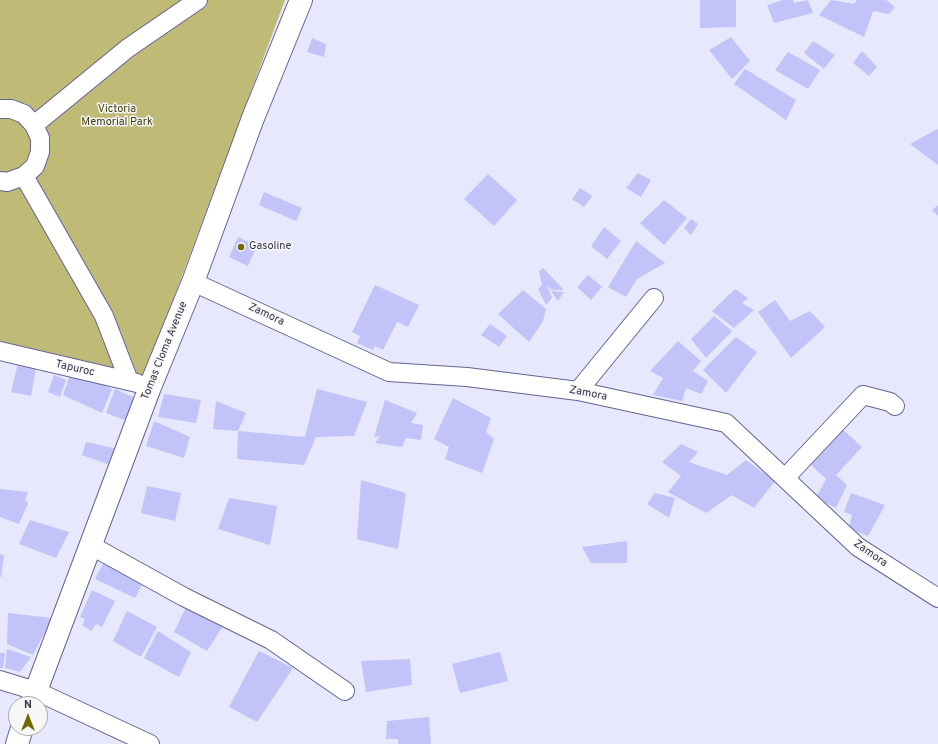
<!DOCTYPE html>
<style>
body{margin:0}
#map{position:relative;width:938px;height:744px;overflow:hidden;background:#e7e8fe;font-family:Overpass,sans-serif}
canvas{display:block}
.north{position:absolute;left:8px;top:696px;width:40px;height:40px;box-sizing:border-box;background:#f7f7f7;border:1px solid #a9a9b1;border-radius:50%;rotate:0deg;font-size:11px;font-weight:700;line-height:16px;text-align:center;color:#343449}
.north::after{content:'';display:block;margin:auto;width:14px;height:18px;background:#716900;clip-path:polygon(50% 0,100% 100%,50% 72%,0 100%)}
</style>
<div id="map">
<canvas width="938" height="744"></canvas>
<div class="north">N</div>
</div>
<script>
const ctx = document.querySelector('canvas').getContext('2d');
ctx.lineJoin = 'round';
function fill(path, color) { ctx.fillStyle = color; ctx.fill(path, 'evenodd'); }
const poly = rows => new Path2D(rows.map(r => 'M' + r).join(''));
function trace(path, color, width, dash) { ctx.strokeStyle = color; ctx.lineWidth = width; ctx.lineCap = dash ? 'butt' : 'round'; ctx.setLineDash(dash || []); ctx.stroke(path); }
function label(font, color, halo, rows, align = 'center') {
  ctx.font = font + ' Overpass,sans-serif'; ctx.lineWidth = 3; ctx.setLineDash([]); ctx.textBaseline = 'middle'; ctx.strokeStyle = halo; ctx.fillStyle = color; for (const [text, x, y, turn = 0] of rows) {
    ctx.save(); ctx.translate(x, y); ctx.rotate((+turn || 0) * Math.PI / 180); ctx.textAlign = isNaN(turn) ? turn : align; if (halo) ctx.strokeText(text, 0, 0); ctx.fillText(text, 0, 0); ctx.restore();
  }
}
const green = poly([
 [0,0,285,0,145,375,0,341]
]);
const building = poly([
 [700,0,736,0,736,27,700,28],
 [783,0,793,0,794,3,808,0,813,13,774,23,767,5],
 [831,0,854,4,857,0,886,0,895,7,889,14,873,11,864,37,819,15],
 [731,37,750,61,732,79,709,50],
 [312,38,326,44,324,57,307,52],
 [813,41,835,55,824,69,804,53],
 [862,51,877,67,869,76,853,63],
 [788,52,820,70,808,89,775,70],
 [745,69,796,100,786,120,734,84],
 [937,129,938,130,938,165,910,144],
 [638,173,651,180,641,197,626,188],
 [488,174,517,200,494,226,464,199],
 [580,188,592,196,584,207,572,199],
 [264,192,302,208,296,221,259,205],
 [664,200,687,218,664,245,640,223],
 [938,205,938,216,932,210],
 [691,219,698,224,691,235,684,228],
 [604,227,621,241,607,259,591,246],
 [238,237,257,246,248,266,229,257],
 [636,241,665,263,637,279,626,297,608,287],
 [543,268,564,290,552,290,547,286,552,298,546,305,538,289,542,285,539,271],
 [588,275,602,287,591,300,577,287],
 [375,285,419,305,408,327,397,322,383,350,375,346,373,350,357,343,360,336,352,332],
 [735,289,748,298,742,303,754,310,734,328,712,311],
 [523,290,546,309,543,321,529,342,498,314],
 [551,291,564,292,558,301],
 [775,300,790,321,810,311,825,327,791,358,758,312],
 [714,316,732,331,706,358,691,339],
 [490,324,507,336,499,347,481,335],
 [736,337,757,352,726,393,703,370],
 [678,341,701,361,693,371,708,381,701,394,686,388,682,401,653,395,663,378,650,371],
 [18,363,36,368,31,396,11,392],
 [54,375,66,380,60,397,48,392],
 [70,375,84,381,85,377,112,389,102,413,63,395],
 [115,389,137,399,130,422,106,413],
 [317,389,367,402,354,436,316,437,304,465,237,459,238,431,213,429,216,401,246,413,238,431,305,437],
 [164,394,201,400,196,423,158,417],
 [453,398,491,418,486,432,494,439,482,473,445,459,449,447,434,439],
 [385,400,417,413,411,423,423,425,421,440,406,438,402,447,375,443,380,436,374,437],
 [154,421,190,437,184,458,146,446],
 [839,426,862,447,836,475,847,485,836,508,816,498,826,479,807,461],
 [86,442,118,449,113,466,82,455],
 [681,444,698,452,689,462,727,475,746,460,775,481,754,508,732,495,706,513,668,492,681,476,662,462],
 [361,480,406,493,398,549,357,539],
 [147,486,181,493,175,521,141,513],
 [0,489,28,492,25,500,28,503,19,524,0,517],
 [655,493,675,498,669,518,647,504],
 [851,493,885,505,868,536,849,529,852,515,844,512],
 [229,498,277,506,270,545,218,529],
 [30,520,69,532,56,558,19,544],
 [627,541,627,563,591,563,582,547],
 [0,554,4,555,1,577,0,577],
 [106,558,145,579,135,598,95,579],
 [92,590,115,601,102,627,96,624,91,631,82,625,85,619,80,617],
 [187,605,223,626,207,651,174,632],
 [127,611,157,627,141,657,113,641],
 [8,613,52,618,33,655,7,644],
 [158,631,191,652,179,677,144,658],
 [7,649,31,657,20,672,5,668],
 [259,651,293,668,257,722,229,707],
 [500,652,508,681,460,693,452,664],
 [0,653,5,653,3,668,0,668],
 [410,659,412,685,366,692,361,661],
 [429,717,431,744,398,744,398,739,386,739,387,721]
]);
const minor = poly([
 [0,109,11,109,24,114,34,125,40,138,40,152,35,166,24,176,7,182,0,181],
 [34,125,128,48,198,0],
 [24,176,104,316,129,381],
 [193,282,389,372,467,377,578,391,726,423,858,547,938,598],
 [0,351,137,383],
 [578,391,654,298],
 [785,478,863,395,890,402,895,406],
 [90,545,184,597,271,640,345,691],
 [0,680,36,691,150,744]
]);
const major = poly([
 [31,704,150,387,193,282,253,118,301,0],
 [17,744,22,728]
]);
const markers = [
 [241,247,4,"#716900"]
];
const parkNames = [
 ["Victoria",117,110],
 ["Memorial Park",117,123]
];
const poiNames = [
 ["Gasoline",249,247]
];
const streetNames = [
 ["Zamora",266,315,25],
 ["Tomas Cloma Avenue",165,351,-68],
 ["Tapuroc",75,369,13],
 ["Zamora",588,394,11],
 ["Zamora",870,554,35]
];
fill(green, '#c0ba77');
fill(building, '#c2c3f8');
trace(minor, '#646392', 20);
trace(major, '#646392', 24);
trace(minor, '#fff', 18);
trace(major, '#fff', 22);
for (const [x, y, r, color] of markers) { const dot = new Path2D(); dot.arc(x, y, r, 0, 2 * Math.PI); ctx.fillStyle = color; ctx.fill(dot); trace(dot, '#f7f7f7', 1.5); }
label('11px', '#413d11', '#f7f7f7', parkNames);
label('11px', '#343449', '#f7f7f7', poiNames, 'left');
label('11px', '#343449', '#f7f7f7', streetNames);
</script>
